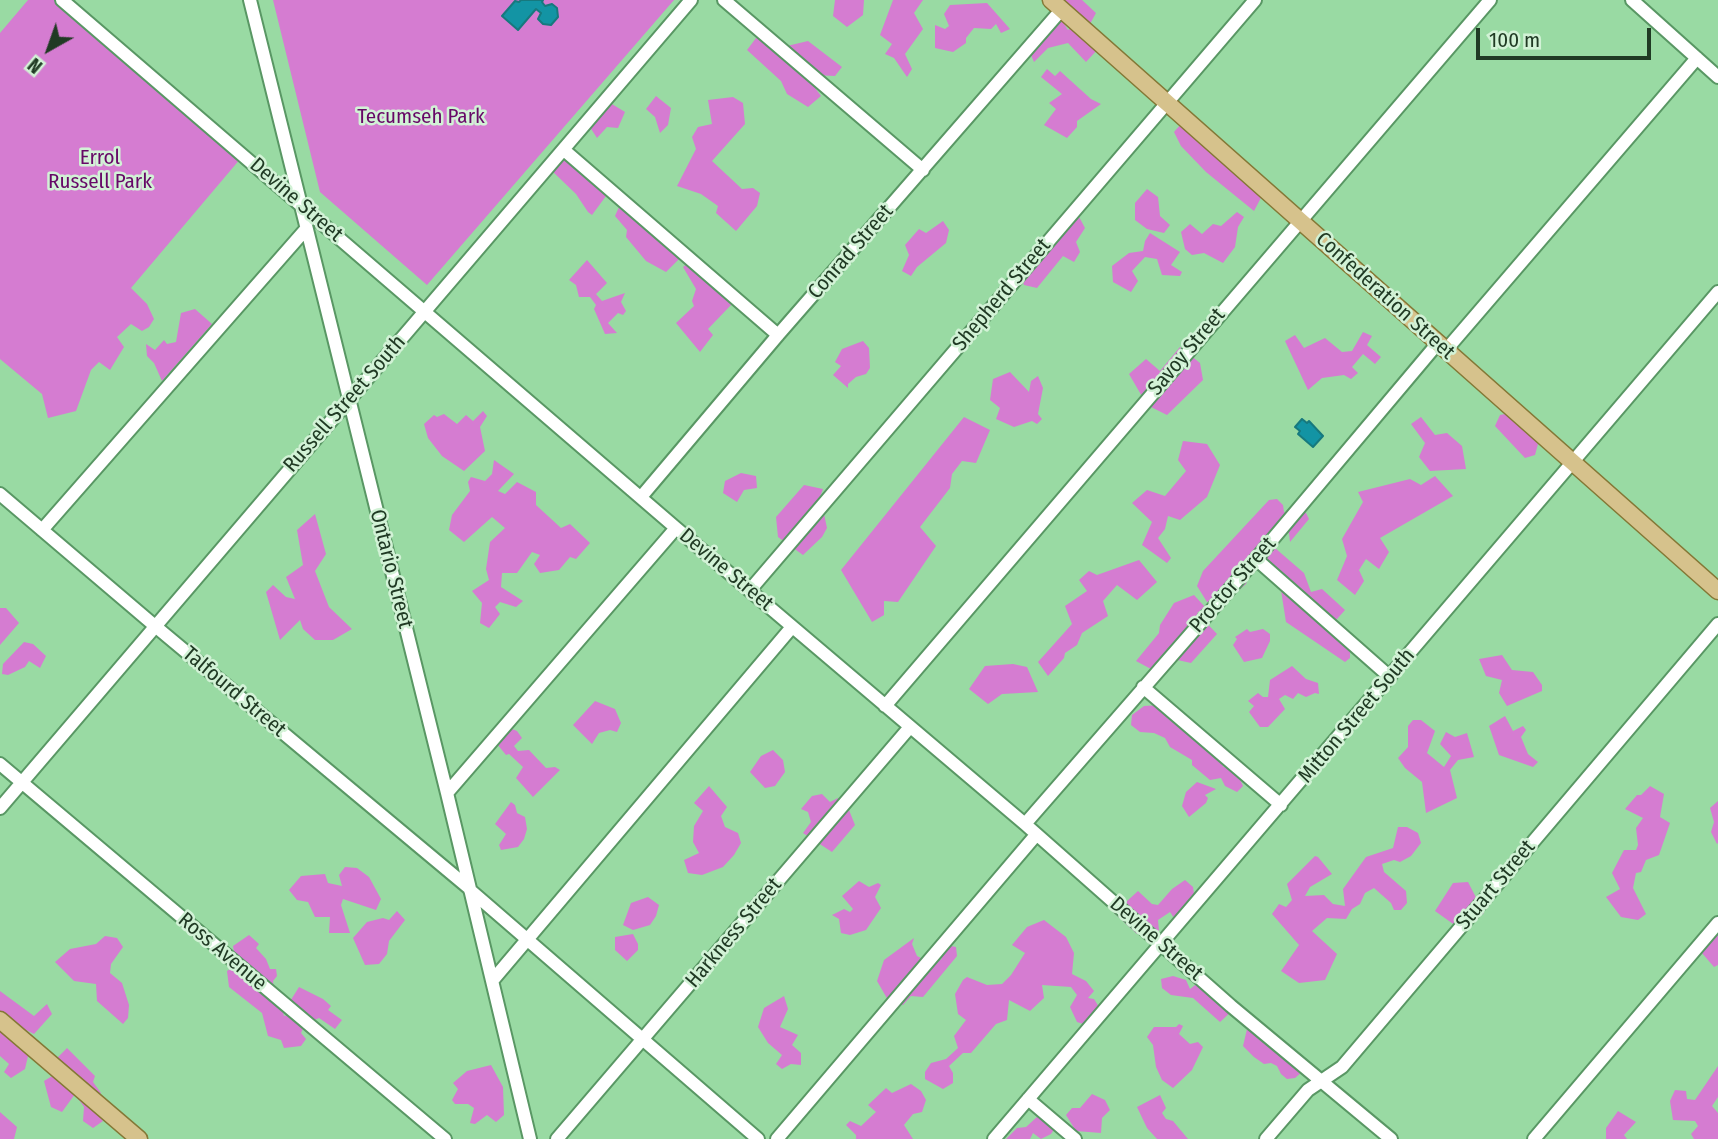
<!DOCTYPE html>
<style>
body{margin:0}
#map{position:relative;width:1718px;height:1139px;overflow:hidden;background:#99daa3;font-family:"Fira Sans Condensed",sans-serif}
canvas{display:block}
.north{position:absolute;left:14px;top:14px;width:70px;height:70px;-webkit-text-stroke:5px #d2f2d6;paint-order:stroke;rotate:220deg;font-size:19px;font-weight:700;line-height:28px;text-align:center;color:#203a24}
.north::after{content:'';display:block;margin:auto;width:24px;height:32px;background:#203a24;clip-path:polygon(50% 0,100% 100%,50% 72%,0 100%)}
.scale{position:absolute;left:1476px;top:28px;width:175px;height:32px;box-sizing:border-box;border:4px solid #203a24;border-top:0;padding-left:9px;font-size:21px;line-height:24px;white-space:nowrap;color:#203a24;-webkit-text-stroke:5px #d2f2d6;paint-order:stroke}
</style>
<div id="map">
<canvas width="1718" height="1139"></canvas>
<div class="north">N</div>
<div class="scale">100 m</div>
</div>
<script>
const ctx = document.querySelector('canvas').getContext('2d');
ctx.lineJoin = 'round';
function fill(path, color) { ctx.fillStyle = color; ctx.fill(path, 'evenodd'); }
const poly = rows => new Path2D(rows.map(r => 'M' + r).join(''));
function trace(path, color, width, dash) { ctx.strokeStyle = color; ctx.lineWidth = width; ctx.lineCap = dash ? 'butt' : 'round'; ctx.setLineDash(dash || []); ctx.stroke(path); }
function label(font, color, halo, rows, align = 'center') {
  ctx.font = font + ' "Fira Sans Condensed",sans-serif'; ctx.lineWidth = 5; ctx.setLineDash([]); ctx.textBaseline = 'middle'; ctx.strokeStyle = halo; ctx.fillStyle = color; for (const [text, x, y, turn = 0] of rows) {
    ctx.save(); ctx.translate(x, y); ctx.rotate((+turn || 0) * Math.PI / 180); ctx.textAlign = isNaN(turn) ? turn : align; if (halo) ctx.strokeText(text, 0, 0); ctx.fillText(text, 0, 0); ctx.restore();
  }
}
const green = poly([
 [28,0,54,0,241,158,131,288,147,304,154,319,149,327,142,331,131,324,117,337,124,347,110,370,99,362,91,370,76,411,48,418,42,394,0,359,0,33],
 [273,0,674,0,427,285,320,192],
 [835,0,864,0,863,15,847,27,833,16],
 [893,0,923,0,914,13,923,29,905,54,912,69,907,77,894,58,885,54,892,44,880,35],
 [1065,0,1082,0,1096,13,1085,33,1098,49,1086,62,1068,43,1048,48,1034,62,1025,41,1045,17,1063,22,1068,30,1074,26,1061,3],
 [987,3,1010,29,1001,33,996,24,991,29,974,28,966,38,966,43,953,52,935,48,935,25,945,29,949,26,944,14,950,5],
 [768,34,773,48,781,58,787,46,808,41,842,67,835,76,815,75,810,81,821,96,808,107,787,94,781,81,747,50,756,38],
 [1047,69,1055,76,1060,71,1091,99,1101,104,1077,121,1077,127,1067,138,1044,125,1056,109,1049,103,1062,94,1041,77],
 [656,96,671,108,668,125,660,133,655,117,646,109],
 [733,97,743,103,745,124,712,161,742,189,753,188,760,193,757,206,736,231,716,213,718,206,701,194,677,186,696,149,692,137,698,127,712,124,708,100],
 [607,101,625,112,618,128,607,127,597,138,588,124],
 [1182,123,1264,192,1254,211,1206,172,1181,146,1174,132],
 [563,156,596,181,606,196,592,215,588,212,576,194,550,169],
 [1147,189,1158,197,1160,216,1170,225,1164,233,1147,229,1135,220,1135,203],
 [619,207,627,208,680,258,666,272,646,261,626,237,627,230,615,216],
 [1067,211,1077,213,1085,228,1076,242,1080,252,1074,262,1063,256,1037,288,1024,285,1017,266],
 [1237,212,1244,217,1238,227,1235,247,1223,263,1204,253,1192,255,1185,249,1181,232,1190,224,1202,234,1213,224,1221,226],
 [943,221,949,230,946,243,917,267,911,276,902,271,909,255,905,245,919,229,926,233],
 [1150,233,1180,252,1171,265,1182,272,1180,276,1162,275,1157,259,1145,257,1132,271,1138,281,1131,292,1113,282,1112,266,1129,253,1143,251,1145,241],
 [587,260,607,283,596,294,602,301,625,293,621,302,626,311,623,315,618,313,608,323,617,333,605,334,594,309,596,305,590,297,579,297,576,285,569,280],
 [691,261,731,298,731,305,708,329,713,335,700,352,676,323,694,306,692,301,696,289,683,267],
 [195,309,212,324,162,381,154,363,147,356,146,344,155,350,164,340,167,344,176,342,181,313],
 [1363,332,1372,336,1367,345,1381,357,1375,364,1363,354,1352,367,1358,373,1351,379,1344,375,1322,378,1308,390,1285,341,1295,335,1304,348,1325,338,1342,352,1352,351],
 [863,341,869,348,870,368,866,374,856,377,848,384,848,388,833,375,841,366,835,362,842,349],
 [1180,347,1200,363,1203,380,1167,415,1147,405,1129,374,1146,359,1160,371],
 [1010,372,1029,392,1031,381,1038,376,1043,388,1038,414,1042,419,1037,424,1032,421,1014,427,996,419,1000,408,990,400,993,379],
 [483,411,487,416,480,427,485,451,464,471,442,456,428,438,424,424,434,415,437,417,444,414,457,424,466,415,473,421],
 [1516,412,1538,444,1535,455,1525,458,1495,426,1500,415],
 [964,417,990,430,976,463,962,461,952,474,950,488,920,527,936,546,898,602,884,601,884,615,872,622,841,570],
 [1421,417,1435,435,1447,433,1462,446,1466,469,1430,471,1419,457,1425,443,1411,424],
 [1183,441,1207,444,1220,465,1207,497,1180,520,1168,516,1165,529,1158,538,1171,558,1167,563,1142,545,1152,522,1132,503,1147,490,1165,496,1186,471,1178,460],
 [494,460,514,474,498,491,505,494,517,482,536,492,536,505,561,528,570,524,590,543,576,559,570,557,559,570,540,573,534,564,540,555,532,552,517,573,502,573,501,587,523,601,516,607,500,602,495,607,500,614,489,628,480,623,482,603,472,591,489,580,486,569,490,542,505,528,492,517,464,542,449,530,452,515,470,491,468,482,471,477,485,481,492,474],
 [741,473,756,476,757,488,744,490,737,502,723,493,725,481],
 [1435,476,1453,496,1380,538,1389,552,1379,569,1366,559,1359,570,1364,581,1355,595,1337,580,1347,556,1342,539,1363,502,1358,492,1410,479,1421,485],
 [804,485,823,489,816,507,824,514,827,528,822,537,803,555,778,537,776,517],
 [1277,499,1283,505,1284,512,1286,513,1294,507,1306,513,1309,519,1290,542,1289,533,1284,532,1279,542,1261,559,1255,556,1246,584,1230,598,1207,602,1197,586,1203,571,1269,500],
 [315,514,326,554,315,571,329,607,352,629,333,640,315,640,303,629,300,620,280,640,266,592,273,585,286,597,295,599,286,577,303,565,297,530],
 [1275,548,1304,573,1311,592,1322,589,1345,610,1329,628,1350,650,1350,658,1345,662,1286,622,1280,584,1262,560],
 [1139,560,1157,582,1137,600,1117,585,1103,601,1108,616,1082,633,1077,645,1065,653,1064,658,1048,676,1038,662,1072,624,1065,606,1087,591,1079,580,1089,571,1097,575],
 [1194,595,1205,607,1197,613,1217,634,1191,663,1173,659,1151,669,1136,661,1159,633,1160,625,1174,603],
 [0,608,6,608,19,623,0,645],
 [1247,629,1250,632,1263,629,1270,634,1270,641,1262,658,1244,662,1233,645,1237,639,1235,637],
 [24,642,33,644,46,656,40,668,29,661,25,667,8,675,2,674,3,664],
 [1502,655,1512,670,1533,672,1542,685,1542,691,1507,706,1499,693,1502,680,1486,676,1479,659],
 [1013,664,1027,667,1038,692,1002,694,988,704,969,689,985,666],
 [1292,666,1306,679,1318,683,1319,694,1315,693,1306,697,1298,693,1293,699,1285,695,1279,699,1285,709,1268,727,1260,727,1249,712,1254,706,1248,701,1258,693,1263,697,1268,697,1270,680],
 [595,701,615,709,621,723,617,732,610,730,599,733,592,744,573,725],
 [1160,705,1175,724,1188,723,1222,752,1223,767,1234,767,1243,786,1237,792,1225,786,1221,778,1210,780,1192,765,1192,760,1170,747,1165,738,1154,733,1140,732,1131,725,1132,715,1144,706],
 [1505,716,1513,731,1523,726,1526,730,1521,737,1528,754,1538,762,1533,767,1499,755,1489,726],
 [1413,720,1421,720,1435,731,1427,753,1444,767,1451,756,1440,744,1446,732,1455,737,1467,733,1474,757,1458,760,1450,770,1457,798,1426,813,1422,782,1405,768,1398,758,1408,747,1408,726],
 [512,729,517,731,522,738,514,746,518,751,529,750,546,768,555,767,560,770,533,797,516,778,523,767,509,754,506,755,497,744,505,730],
 [773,750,783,760,785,772,775,786,765,788,750,772,761,756],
 [1197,782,1216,789,1205,795,1208,798,1206,803,1189,817,1182,806,1186,792],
 [709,786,727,807,721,816,725,827,738,833,741,843,734,855,723,867,702,875,688,873,684,860,699,853,693,842,694,826,703,811,694,803],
 [1650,786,1664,794,1660,817,1670,823,1659,855,1646,860,1641,872,1636,873,1633,888,1646,914,1638,920,1621,917,1606,897,1620,889,1612,873,1624,850,1636,850,1638,845,1636,828,1643,818,1625,809,1637,795,1641,795],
 [822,794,830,802,838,798,842,811,849,810,855,825,832,852,803,833,811,822,808,812,801,809,812,796],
 [1718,801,1718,843,1717,844,1711,832,1714,822,1710,808],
 [511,802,515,805,517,813,525,817,527,829,524,839,518,847,501,850,499,845,506,834,495,824],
 [1398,827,1407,827,1418,833,1421,843,1411,856,1400,862,1394,860,1382,864,1384,872,1406,891,1407,903,1401,910,1394,910,1391,903,1374,888,1365,893,1360,904,1352,909,1346,919,1327,918,1312,931,1337,954,1325,980,1299,983,1281,971,1299,945,1272,914,1279,904,1286,907,1292,900,1287,884,1315,856,1318,857,1332,874,1310,887,1305,896,1324,895,1333,904,1345,906,1343,889,1366,857,1393,848],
 [345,867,357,868,369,877,381,899,376,910,343,899,341,905,350,933,329,933,330,917,315,917,308,902,297,900,289,890,301,876,325,874,328,883,342,886,339,875],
 [1185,880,1193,887,1195,901,1178,924,1170,912,1158,920,1159,931,1137,934,1114,913,1138,891,1152,904,1158,905,1172,889],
 [859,881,869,887,878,883,881,885,875,897,881,908,866,930,850,935,841,933,839,919,832,915,844,909,850,912,853,909,842,896],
 [1468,882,1484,913,1463,931,1435,911,1453,883],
 [648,897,659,905,656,916,650,925,633,930,623,925,631,903],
 [397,911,405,920,389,941,387,954,379,964,365,965,353,938,367,922,383,918,389,920],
 [1718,916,1718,965,1714,967,1695,945],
 [1044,920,1066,937,1074,953,1072,974,1086,981,1094,991,1088,998,1094,999,1099,1007,1086,1025,1077,1022,1070,1007,1077,995,1071,987,1042,985,1044,998,1030,1011,1009,1000,1007,1020,996,1024,971,1053,963,1053,949,1066,953,1073,953,1083,943,1089,925,1079,925,1072,931,1063,946,1059,958,1048,954,1036,966,1020,958,1014,955,994,963,980,967,977,987,985,1002,984,1011,975,1025,953,1012,945,1027,927],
 [633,934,638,944,638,950,627,961,615,950,615,937],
 [249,935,259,944,256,948,266,959,270,969,276,969,277,976,273,981,274,990,235,957,233,946],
 [105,936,117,938,123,947,111,964,110,973,122,983,129,1005,128,1018,123,1024,97,1001,96,984,74,981,55,962,70,949,96,944],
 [914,938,912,944,917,956,923,959,929,956,941,960,946,945,956,947,957,956,923,997,911,996,903,1005,888,1000,877,981,884,960],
 [233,967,281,1004,284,1016,297,1012,289,1003,299,987,323,999,331,1006,328,1010,342,1020,335,1029,319,1018,310,1022,307,1020,301,1033,306,1039,301,1046,284,1048,281,1040,268,1036,262,1013,229,987,227,971],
 [1173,976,1186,980,1190,989,1199,982,1233,1010,1220,1022,1193,998,1171,995,1162,988,1161,979],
 [0,991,34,1016,47,1004,52,1014,34,1034,18,1026,11,1033,28,1056,25,1069,11,1078,4,1072,9,1064,0,1056],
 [784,996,788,1009,780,1027,798,1035,792,1045,801,1053,801,1065,791,1064,782,1069,776,1064,782,1055,768,1043,758,1027,764,1008],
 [1179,1024,1183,1026,1179,1034,1190,1044,1198,1042,1203,1047,1192,1070,1173,1088,1162,1080,1156,1067,1153,1045,1147,1037,1154,1027,1176,1027],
 [1248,1025,1302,1072,1295,1078,1287,1079,1281,1074,1277,1066,1271,1063,1264,1064,1254,1057,1243,1046],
 [67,1048,95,1076,93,1082,101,1093,90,1104,103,1121,93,1128,83,1121,84,1107,75,1094,62,1112,51,1107,44,1081,54,1075,54,1061],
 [491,1065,503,1087,504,1115,496,1122,487,1115,475,1124,470,1123,474,1108,468,1104,455,1104,452,1100,458,1089,453,1083,467,1071],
 [1718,1066,1718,1097,1712,1106,1718,1113,1718,1139,1694,1139,1691,1134,1698,1126,1695,1121,1673,1120,1670,1101,1675,1090,1686,1091,1687,1099,1695,1100],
 [911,1084,921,1091,926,1100,922,1112,913,1114,904,1125,913,1139,856,1139,856,1135,846,1125,850,1121,861,1126,876,1112,868,1105,886,1088,892,1093],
 [1092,1094,1105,1100,1110,1110,1102,1118,1101,1133,1076,1131,1066,1115,1072,1108,1080,1108],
 [1160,1095,1166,1108,1162,1113,1166,1119,1173,1121,1188,1139,1157,1139,1147,1128,1137,1107],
 [1618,1111,1636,1122,1624,1135,1627,1139,1606,1139,1606,1128],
 [0,1112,17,1127,14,1139,0,1139],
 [1051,1116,1059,1122,1051,1134,1041,1139,1033,1133,1030,1139,1006,1139,1017,1128,1026,1127,1037,1117]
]);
const water = poly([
 [521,0,543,0,542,2,545,6,552,4,557,8,558,17,551,25,543,24,538,19,541,13,536,9,518,30,502,16,515,1,519,2,521,0],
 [1302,419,1307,423,1309,421,1323,436,1313,447,1298,434,1300,431,1295,427,1302,419]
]);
const minor = poly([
 [62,0,676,528,1025,824,1231,1006,1391,1139],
 [250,0,447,793,530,1139],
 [724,0,923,170],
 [1632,0,1718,77],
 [564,150,778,335],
 [1446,350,1697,58],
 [0,494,155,626,469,888],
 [641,497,778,335,1062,9],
 [42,530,306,229],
 [1256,559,1390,677],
 [750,590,1255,0],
 [1143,687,1281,805],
 [885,706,1490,0],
 [0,764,445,1139],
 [447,793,676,528],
 [0,808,691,0],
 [1025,824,1256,559,1438,343],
 [470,890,758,1139],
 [492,981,792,627],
 [1028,1099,1075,1139],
 [557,1139,910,727],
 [777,1139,1036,835],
 [994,1139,1718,292],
 [1266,1139,1308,1090,1342,1067,1718,624],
 [1534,1139,1718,923]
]);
const major = poly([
 [1051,0,1718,591],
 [0,1020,139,1139]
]);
const parkNames = [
 ["Tecumseh Park",421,117],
 ["Errol",100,158],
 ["Russell Park",100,182]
];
const streetNames = [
 ["Devine Street",296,200,41],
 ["Conrad Street",851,252,-49],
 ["Shepherd Street",1002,295,-50],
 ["Confederation Street",1385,296,42],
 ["Savoy Street",1187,352,-50],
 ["Russell Street South",345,404,-49],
 ["Ontario Street",391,569,76],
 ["Devine Street",726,570,40],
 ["Proctor Street",1233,585,-49],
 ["Talfourd Street",234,692,40],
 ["Mitton Street South",1357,716,-50],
 ["Stuart Street",1496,885,-50],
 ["Harkness Street",734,933,-50],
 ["Devine Street",1156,939,41],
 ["Ross Avenue",222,952,40]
];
fill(green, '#d57cd1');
fill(water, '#1394a4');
trace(water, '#17797e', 2);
trace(minor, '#599764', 16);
trace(major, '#847836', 19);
trace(minor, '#fff', 12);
trace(major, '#d6c28c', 16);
label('21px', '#670867', '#d2f2d6', parkNames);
label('21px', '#203a24', '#d2f2d6', streetNames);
</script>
